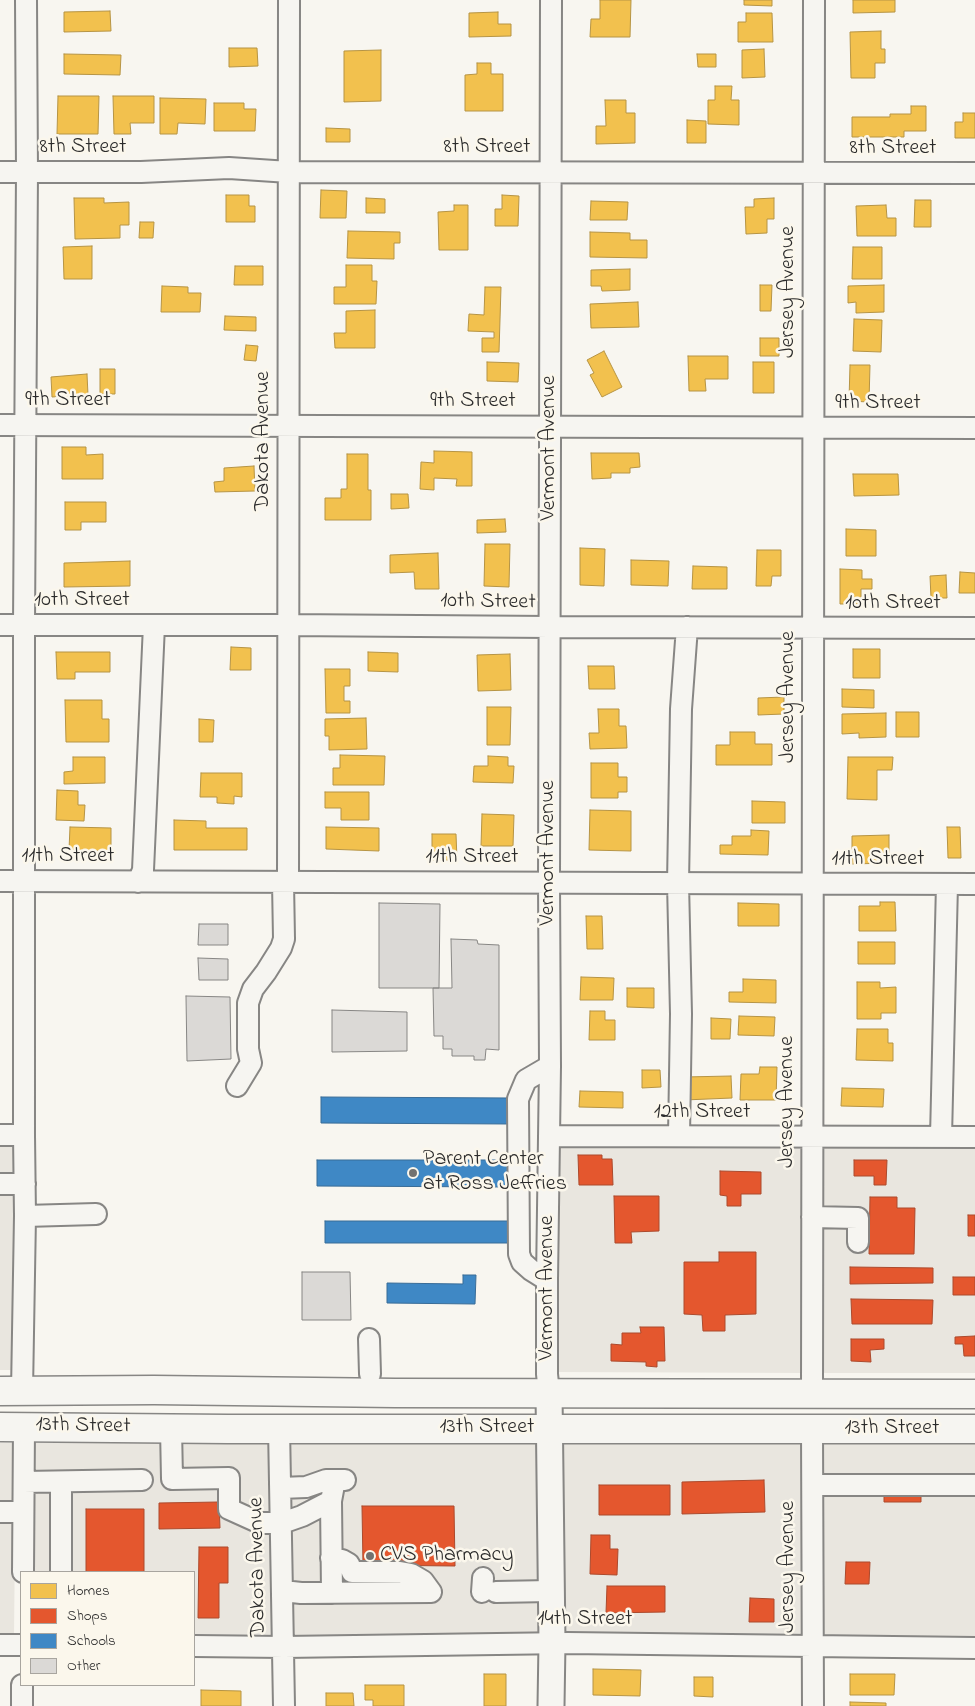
<!DOCTYPE html>
<style>
body{margin:0}
#map{position:relative;width:975px;height:1706px;overflow:hidden;background:#f8f6f0;font-family:"Indie Flower",sans-serif}
canvas{display:block}
.legend{position:absolute;left:20px;top:1571px;width:175px;height:115px;box-sizing:border-box;background:#fbf7ec;border:1px solid #a8a59f;margin:0;padding:6px 9px;list-style:none;font-size:15px;color:#2b2b2b}
.legend li{display:flex;align-items:center;gap:10px;height:25px}
.legend b{width:25px;border:1px solid #a8a59f}
</style>
<div id="map">
<canvas width="975" height="1706"></canvas>
<ul class="legend">
<li><b style="height:14px;background:#f2c14e"></b>Homes</li>
<li><b style="height:14px;background:#e4572e"></b>Shops</li>
<li><b style="height:14px;background:#3f88c5"></b>Schools</li>
<li><b style="height:14px;background:#dbd9d6"></b>Other</li>
</ul>
</div>
<script>
const ctx = document.querySelector('canvas').getContext('2d');
ctx.lineJoin = 'round';
function fill(path, color) { ctx.fillStyle = color; ctx.fill(path, 'evenodd'); }
const poly = rows => new Path2D(rows.map(r => 'M' + r).join(''));
function trace(path, color, width, dash) { ctx.strokeStyle = color; ctx.lineWidth = width; ctx.lineCap = dash ? 'butt' : 'round'; ctx.setLineDash(dash || []); ctx.stroke(path); }
function label(font, color, halo, rows, align = 'center') {
  ctx.font = font + ' "Indie Flower",sans-serif'; ctx.lineWidth = 5; ctx.setLineDash([]); ctx.textBaseline = 'middle'; ctx.strokeStyle = halo; ctx.fillStyle = color; for (const [text, x, y, turn = 0] of rows) {
    ctx.save(); ctx.translate(x, y); ctx.rotate((+turn || 0) * Math.PI / 180); ctx.textAlign = isNaN(turn) ? turn : align; if (halo) ctx.strokeText(text, 0, 0); ctx.fillText(text, 0, 0); ctx.restore();
  }
}
const built = poly([
 [0,1144,16,1144,15,1370,0,1370],
 [557,1145,803,1146,803,1373,557,1372],
 [820,1146,975,1147,975,1373,820,1373],
 [540,1442,543,1634,292,1638,288,1443],
 [557,1442,975,1442,975,1638,560,1634],
 [0,1443,16,1443,14,1635,0,1635],
 [32,1443,272,1443,276,1638,194,1637,194,1572,31,1572]
]);
const homes = poly([
 [600,0,631,0,630,37,590,37,591,19,600,19,600,0],
 [744,0,772,0,772,6,744,5,744,0],
 [853,0,895,0,895,12,853,13,853,0],
 [110,11,111,31,64,32,64,12,110,11],
 [498,12,498,24,511,24,511,36,469,37,469,13,498,12],
 [746,13,772,13,773,42,738,42,738,22,746,22,746,13],
 [881,31,881,49,885,49,885,63,875,63,875,78,851,78,850,32,881,31],
 [229,48,257,48,258,66,229,67,229,48],
 [764,49,765,77,742,78,742,50,764,49],
 [381,50,381,101,344,102,344,51,381,50],
 [64,54,121,55,120,75,64,74,64,54],
 [697,54,716,54,716,67,698,67,697,54],
 [477,63,491,63,491,74,503,74,503,111,465,111,465,75,477,74,477,63],
 [715,86,732,86,731,100,739,100,739,125,708,124,708,100,715,100,715,86],
 [58,96,99,96,98,134,57,134,58,96],
 [113,96,154,96,154,123,130,123,131,134,114,134,113,96],
 [160,98,206,99,205,124,178,123,177,134,160,134,160,98],
 [605,100,626,100,626,113,635,113,635,143,596,144,596,126,606,126,605,100],
 [214,103,244,103,244,109,256,109,255,131,214,131,214,103],
 [911,106,926,106,926,131,904,131,904,137,852,137,852,117,890,117,890,114,911,114,911,106],
 [963,113,975,113,975,138,955,138,955,122,963,122,963,113],
 [687,120,706,121,706,143,687,143,687,120],
 [326,128,350,129,350,142,326,142,326,128],
 [321,190,347,191,346,218,320,218,321,190],
 [226,195,249,195,249,206,255,206,255,222,226,222,226,195],
 [502,195,519,196,518,226,495,226,495,209,502,209,502,195],
 [74,198,104,198,104,203,129,202,129,225,120,225,120,238,75,239,74,198],
 [366,198,385,199,385,213,366,213,366,198],
 [774,198,774,219,767,219,767,233,746,234,745,207,754,207,754,199,774,198],
 [915,200,931,200,931,227,914,227,915,200],
 [591,201,628,202,627,220,590,220,591,201],
 [454,205,468,205,468,250,439,250,438,212,454,211,454,205],
 [886,205,887,218,896,218,896,236,857,236,856,206,886,205],
 [140,222,154,222,153,238,139,238,140,222],
 [348,231,400,232,400,243,394,243,394,259,347,258,348,231],
 [590,232,630,233,630,240,647,240,647,258,590,257,590,232],
 [92,246,92,279,64,279,63,247,92,246],
 [853,247,882,247,882,279,852,279,853,247],
 [346,265,372,265,372,281,377,281,376,304,334,304,334,287,346,287,346,265],
 [235,266,263,266,263,285,234,285,235,266],
 [630,269,630,290,602,291,601,286,591,286,591,270,630,269],
 [760,285,772,285,771,311,760,311,760,285],
 [884,285,884,312,856,313,856,302,848,303,848,286,884,285],
 [162,286,188,287,188,293,201,293,200,312,161,312,162,286],
 [485,287,501,287,499,352,482,352,482,338,494,338,494,332,468,331,469,314,484,315,485,287],
 [638,302,639,327,591,328,590,304,638,302],
 [375,310,375,348,335,348,334,333,346,333,346,311,375,310],
 [225,316,256,317,256,331,224,330,225,316],
 [854,319,882,320,881,352,853,351,854,319],
 [760,338,779,338,779,356,760,356,760,338],
 [246,345,258,346,256,361,244,360,246,345],
 [604,351,622,387,602,397,590,375,594,373,587,360,604,351],
 [688,356,728,356,728,379,705,379,706,391,689,391,688,356],
 [487,362,519,363,518,382,487,381,487,362],
 [753,362,774,362,774,393,753,393,753,362],
 [850,365,870,365,869,402,849,401,850,365],
 [100,369,115,369,115,394,100,394,100,369],
 [87,374,88,395,52,397,51,377,87,374],
 [62,447,86,447,86,455,103,454,103,479,62,479,62,447],
 [434,451,472,452,472,486,456,486,457,479,434,478,434,490,420,489,421,462,434,463,434,451],
 [591,453,639,453,640,467,630,468,630,473,611,473,611,478,592,479,591,453],
 [347,454,368,454,368,490,371,490,371,520,325,520,325,498,341,498,341,489,347,489,347,454],
 [254,466,255,491,215,492,214,482,224,481,224,468,254,466],
 [853,474,898,474,899,495,854,496,853,474],
 [391,494,408,494,409,508,391,509,391,494],
 [65,502,106,502,106,522,81,522,81,530,65,530,65,502],
 [505,519,506,532,477,533,477,520,505,519],
 [846,529,876,530,876,556,846,556,846,529],
 [485,544,510,544,509,587,484,586,485,544],
 [580,548,605,549,604,586,580,585,580,548],
 [757,550,781,550,781,576,772,576,771,586,756,586,757,550],
 [438,553,439,589,415,589,414,572,390,573,390,555,438,553],
 [631,560,669,561,668,586,631,585,631,560],
 [130,561,130,586,64,587,64,563,130,561],
 [693,566,727,567,727,589,692,589,693,566],
 [840,569,862,570,862,579,872,579,872,589,861,589,861,604,840,604,840,569],
 [960,572,975,573,975,593,959,593,960,572],
 [946,575,947,598,931,598,930,576,946,575],
 [231,647,251,648,251,670,230,670,231,647],
 [853,649,880,649,880,678,853,678,853,649],
 [56,652,110,652,110,672,75,672,75,679,57,679,56,652],
 [368,652,398,653,398,672,368,671,368,652],
 [510,654,511,690,478,691,477,655,510,654],
 [588,666,614,666,615,689,589,689,588,666],
 [325,669,350,669,350,686,344,686,344,701,350,701,350,713,326,713,325,669],
 [842,689,874,690,874,708,842,707,842,689],
 [784,697,784,714,758,715,758,698,784,697],
 [65,700,102,700,102,719,109,719,109,742,66,742,65,700],
 [487,707,511,707,510,745,487,745,487,707],
 [598,709,619,709,619,726,626,726,627,748,590,749,589,733,599,733,598,709],
 [896,712,919,712,919,737,896,737,896,712],
 [886,713,886,737,859,738,859,733,842,734,842,714,886,713],
 [366,718,367,749,329,750,329,736,325,736,325,719,366,718],
 [199,719,214,720,213,742,199,742,199,719],
 [730,732,755,732,755,744,772,744,772,765,716,765,716,745,730,745,730,732],
 [340,755,385,756,384,785,333,785,333,768,340,768,340,755],
 [488,756,508,757,508,766,514,766,513,783,473,782,474,766,488,766,488,756],
 [73,757,105,757,105,783,64,784,64,772,73,771,73,757],
 [848,757,893,757,892,770,877,770,877,800,847,799,848,757],
 [591,763,618,763,618,777,627,777,627,792,618,792,618,798,591,798,591,763],
 [201,773,242,773,242,797,234,796,234,804,217,803,217,797,200,797,201,773],
 [57,790,78,791,78,805,85,805,84,821,56,820,57,790],
 [325,792,369,792,369,820,341,820,341,808,325,808,325,792],
 [752,801,785,802,785,823,752,823,752,801],
 [590,810,631,811,631,851,589,850,590,810],
 [482,814,514,815,513,846,481,846,482,814],
 [174,820,206,821,206,828,247,828,247,850,174,850,174,820],
 [70,827,111,828,111,851,69,850,70,827],
 [326,827,379,828,379,851,326,849,326,827],
 [947,827,960,827,961,858,948,858,947,827],
 [751,830,769,831,768,855,720,854,720,845,732,845,732,836,751,836,751,830],
 [432,834,456,834,457,860,432,860,432,834],
 [889,835,889,863,852,864,852,836,889,835],
 [880,902,895,902,896,931,859,931,859,906,880,906,880,902],
 [738,903,779,904,779,926,738,926,738,903],
 [586,916,602,916,603,949,587,949,586,916],
 [858,942,895,942,895,964,858,964,858,942],
 [581,977,614,978,613,1000,580,1000,581,977],
 [743,979,776,980,776,1003,729,1002,729,992,743,992,743,979],
 [857,982,880,982,880,988,896,987,896,1013,881,1013,881,1019,857,1019,857,982],
 [627,988,654,988,654,1008,627,1007,627,988],
 [590,1011,605,1011,605,1020,615,1020,615,1040,589,1040,590,1011],
 [739,1016,775,1017,774,1036,738,1035,739,1016],
 [711,1018,731,1019,730,1039,711,1039,711,1018],
 [857,1029,888,1029,888,1043,893,1043,893,1061,856,1060,857,1029],
 [760,1067,777,1067,776,1100,740,1100,741,1074,759,1074,760,1067],
 [642,1070,660,1070,661,1087,642,1088,642,1070],
 [731,1076,732,1098,684,1100,684,1077,731,1076],
 [842,1088,884,1089,883,1107,841,1106,842,1088],
 [580,1091,623,1092,623,1108,579,1107,580,1091],
 [593,1669,641,1670,640,1696,593,1695,593,1669],
 [484,1674,506,1674,506,1706,484,1706,484,1674],
 [850,1674,895,1674,894,1695,850,1695,850,1674],
 [694,1677,713,1677,713,1697,694,1696,694,1677],
 [365,1685,404,1685,404,1706,373,1706,373,1700,365,1700,365,1685],
 [201,1690,241,1691,241,1706,201,1706,201,1690],
 [326,1693,353,1693,354,1706,326,1706,326,1693],
 [850,1702,886,1703,886,1706,850,1706,850,1702]
]);
const shops = poly([
 [578,1155,602,1155,602,1159,612,1159,613,1185,579,1185,578,1155],
 [854,1160,887,1160,886,1185,874,1185,874,1176,854,1176,854,1160],
 [720,1171,761,1172,761,1194,741,1194,741,1206,727,1206,727,1196,720,1195,720,1171],
 [614,1196,659,1196,659,1231,631,1232,632,1243,615,1243,614,1196],
 [870,1197,897,1197,897,1208,915,1208,914,1254,869,1254,870,1197],
 [968,1215,975,1215,975,1236,968,1236,968,1215],
 [719,1252,756,1252,756,1314,725,1315,725,1331,703,1331,702,1315,684,1314,684,1262,719,1262,719,1252],
 [850,1267,933,1268,933,1283,850,1284,850,1267],
 [953,1277,975,1277,975,1295,953,1295,953,1277],
 [851,1299,933,1300,932,1324,852,1324,851,1299],
 [640,1327,664,1327,665,1361,657,1361,657,1367,646,1366,646,1362,611,1361,611,1344,622,1345,622,1333,641,1333,640,1327],
 [975,1336,975,1356,964,1356,963,1344,955,1344,955,1337,975,1336],
 [851,1339,884,1339,884,1349,870,1350,871,1362,851,1361,851,1339],
 [764,1480,765,1512,682,1514,682,1482,764,1480],
 [599,1485,670,1485,670,1515,599,1515,599,1485],
 [884,1492,921,1493,921,1502,884,1502,884,1492],
 [219,1502,220,1528,159,1529,159,1503,219,1502],
 [362,1506,454,1506,455,1566,363,1565,362,1506],
 [86,1509,144,1509,144,1572,86,1572,86,1509],
 [591,1535,610,1535,610,1549,618,1549,617,1575,590,1574,591,1535],
 [199,1547,228,1547,228,1583,219,1583,219,1618,198,1618,199,1547],
 [846,1562,870,1562,869,1584,845,1584,846,1562],
 [607,1586,665,1586,665,1612,606,1613,607,1586],
 [750,1598,774,1599,774,1622,749,1622,750,1598]
]);
const schools = poly([
 [321,1097,510,1098,510,1124,321,1123,321,1097],
 [317,1160,510,1160,509,1187,317,1186,317,1160],
 [325,1221,510,1221,509,1243,325,1243,325,1221],
 [463,1275,476,1275,475,1304,387,1303,387,1283,463,1284,463,1275]
]);
const building = poly([
 [379,903,440,904,439,988,379,988,379,903],
 [199,924,228,924,228,945,198,945,199,924],
 [451,939,477,940,478,944,499,945,499,1050,486,1049,485,1060,474,1060,474,1056,452,1056,452,1049,443,1049,443,1036,434,1036,433,988,452,988,451,939],
 [198,958,228,959,228,980,199,980,198,958],
 [186,996,230,997,231,1059,187,1061,186,996],
 [332,1010,407,1012,407,1051,332,1052,332,1010],
 [302,1272,350,1272,351,1320,302,1320,302,1272]
]);
const minor = poly([
 [0,172,141,172,229,168,289,172,975,173],
 [0,425,975,428],
 [0,625,287,625,550,627,975,628],
 [0,881,975,884],
 [138,882,143,870,154,625],
 [288,882,289,0],
 [237,1086,251,1063,248,1049,248,1003,253,989,266,972,281,948,284,939,283,882],
 [0,1135,24,1135],
 [549,1136,975,1137],
 [679,1136,681,1014,678,883,681,709,687,627],
 [941,1137,947,884],
 [0,1184,25,1184],
 [25,1216,96,1214],
 [812,1217,858,1218,858,1242],
 [547,1280,531,1270,522,1262,519,1254,518,1099,526,1080,550,1066],
 [369,1339,370,1374],
 [22,1391,25,1216,24,1135,24,625,27,172,26,0],
 [549,1393,547,1374,547,1280,550,1066,549,883,551,0],
 [812,1393,814,0],
 [279,1427,284,1706],
 [171,1428,172,1479,229,1478,229,1509,260,1523,282,1523,302,1516,331,1501],
 [812,1429,813,1706],
 [24,1482,142,1480],
 [813,1485,975,1485],
 [281,1488,306,1487,326,1480,345,1480],
 [0,1512,23,1512],
 [331,1558,342,1560,349,1564,352,1572,400,1572,411,1574,423,1581,431,1592],
 [23,1572,24,1427],
 [61,1572,61,1482],
 [283,1591,301,1593,431,1592],
 [482,1592,483,1578],
 [496,1592,550,1591],
 [332,1593,331,1501,334,1485],
 [0,1645,21,1645],
 [194,1646,284,1647,568,1643,975,1648],
 [22,1706,22,1685]
]);
const major = poly([
 [549,1393,552,1643,551,1706]
]);
const highway = poly([
 [0,1391,154,1390,395,1393,975,1394],
 [0,1427,228,1429,975,1429]
]);
const markers = [
 [413,1173,5,"#737270"],
 [370,1556,5,"#737270"]
];
const streetNames = [
 ["8th Street",83,148],
 ["8th Street",487,148],
 ["8th Street",893,149],
 ["Jersey Avenue",789,292,-90],
 ["9th Street",68,401],
 ["9th Street",473,402],
 ["9th Street",878,404],
 ["Dakota Avenue",264,441,-90],
 ["Vermont Avenue",550,448,-90],
 ["10th Street",82,601],
 ["10th Street",488,603,1],
 ["10th Street",893,604],
 ["Jersey Avenue",789,697,-90],
 ["Vermont Avenue",549,853,-90],
 ["11th Street",68,857],
 ["11th Street",472,858],
 ["11th Street",878,860],
 ["Jersey Avenue",788,1102,-90],
 ["12th Street",702,1113],
 ["Vermont Avenue",548,1288,-90],
 ["13th Street",83,1427,1],
 ["13th Street",487,1428],
 ["13th Street",892,1429],
 ["Dakota Avenue",259,1567,-91],
 ["Jersey Avenue",789,1567,-90],
 ["14th Street",585,1620]
];
const poiNames = [
 ["Parent Center",423,1160],
 ["at Ross Jeffries",423,1185],
 ["CVS Pharmacy",380,1556]
];
fill(built, '#e9e6df');
fill(homes, '#f2c14e');
trace(homes, '#b69444', 1);
fill(shops, '#e4572e');
trace(shops, '#ac4a2d', 1);
fill(schools, '#3f88c5');
trace(schools, '#396c97', 1);
fill(building, '#dbd9d6');
trace(building, '#878684', 1);
trace(minor, '#878684', 24);
trace(major, '#878684', 29);
trace(highway, '#878684', 31);
trace(minor, '#f6f5f1', 20);
trace(major, '#f6f5f1', 25);
trace(highway, '#f6f5f1', 28);
for (const [x, y, r, color] of markers) { const dot = new Path2D(); dot.arc(x, y, r, 0, 2 * Math.PI); ctx.fillStyle = color; ctx.fill(dot); trace(dot, '#fbf7ec', 2); }
label('22px', '#2b2b2b', '#fbf7ec', streetNames);
label('22px', '#2b2b2b', '#fbf7ec', poiNames, 'left');
</script>
